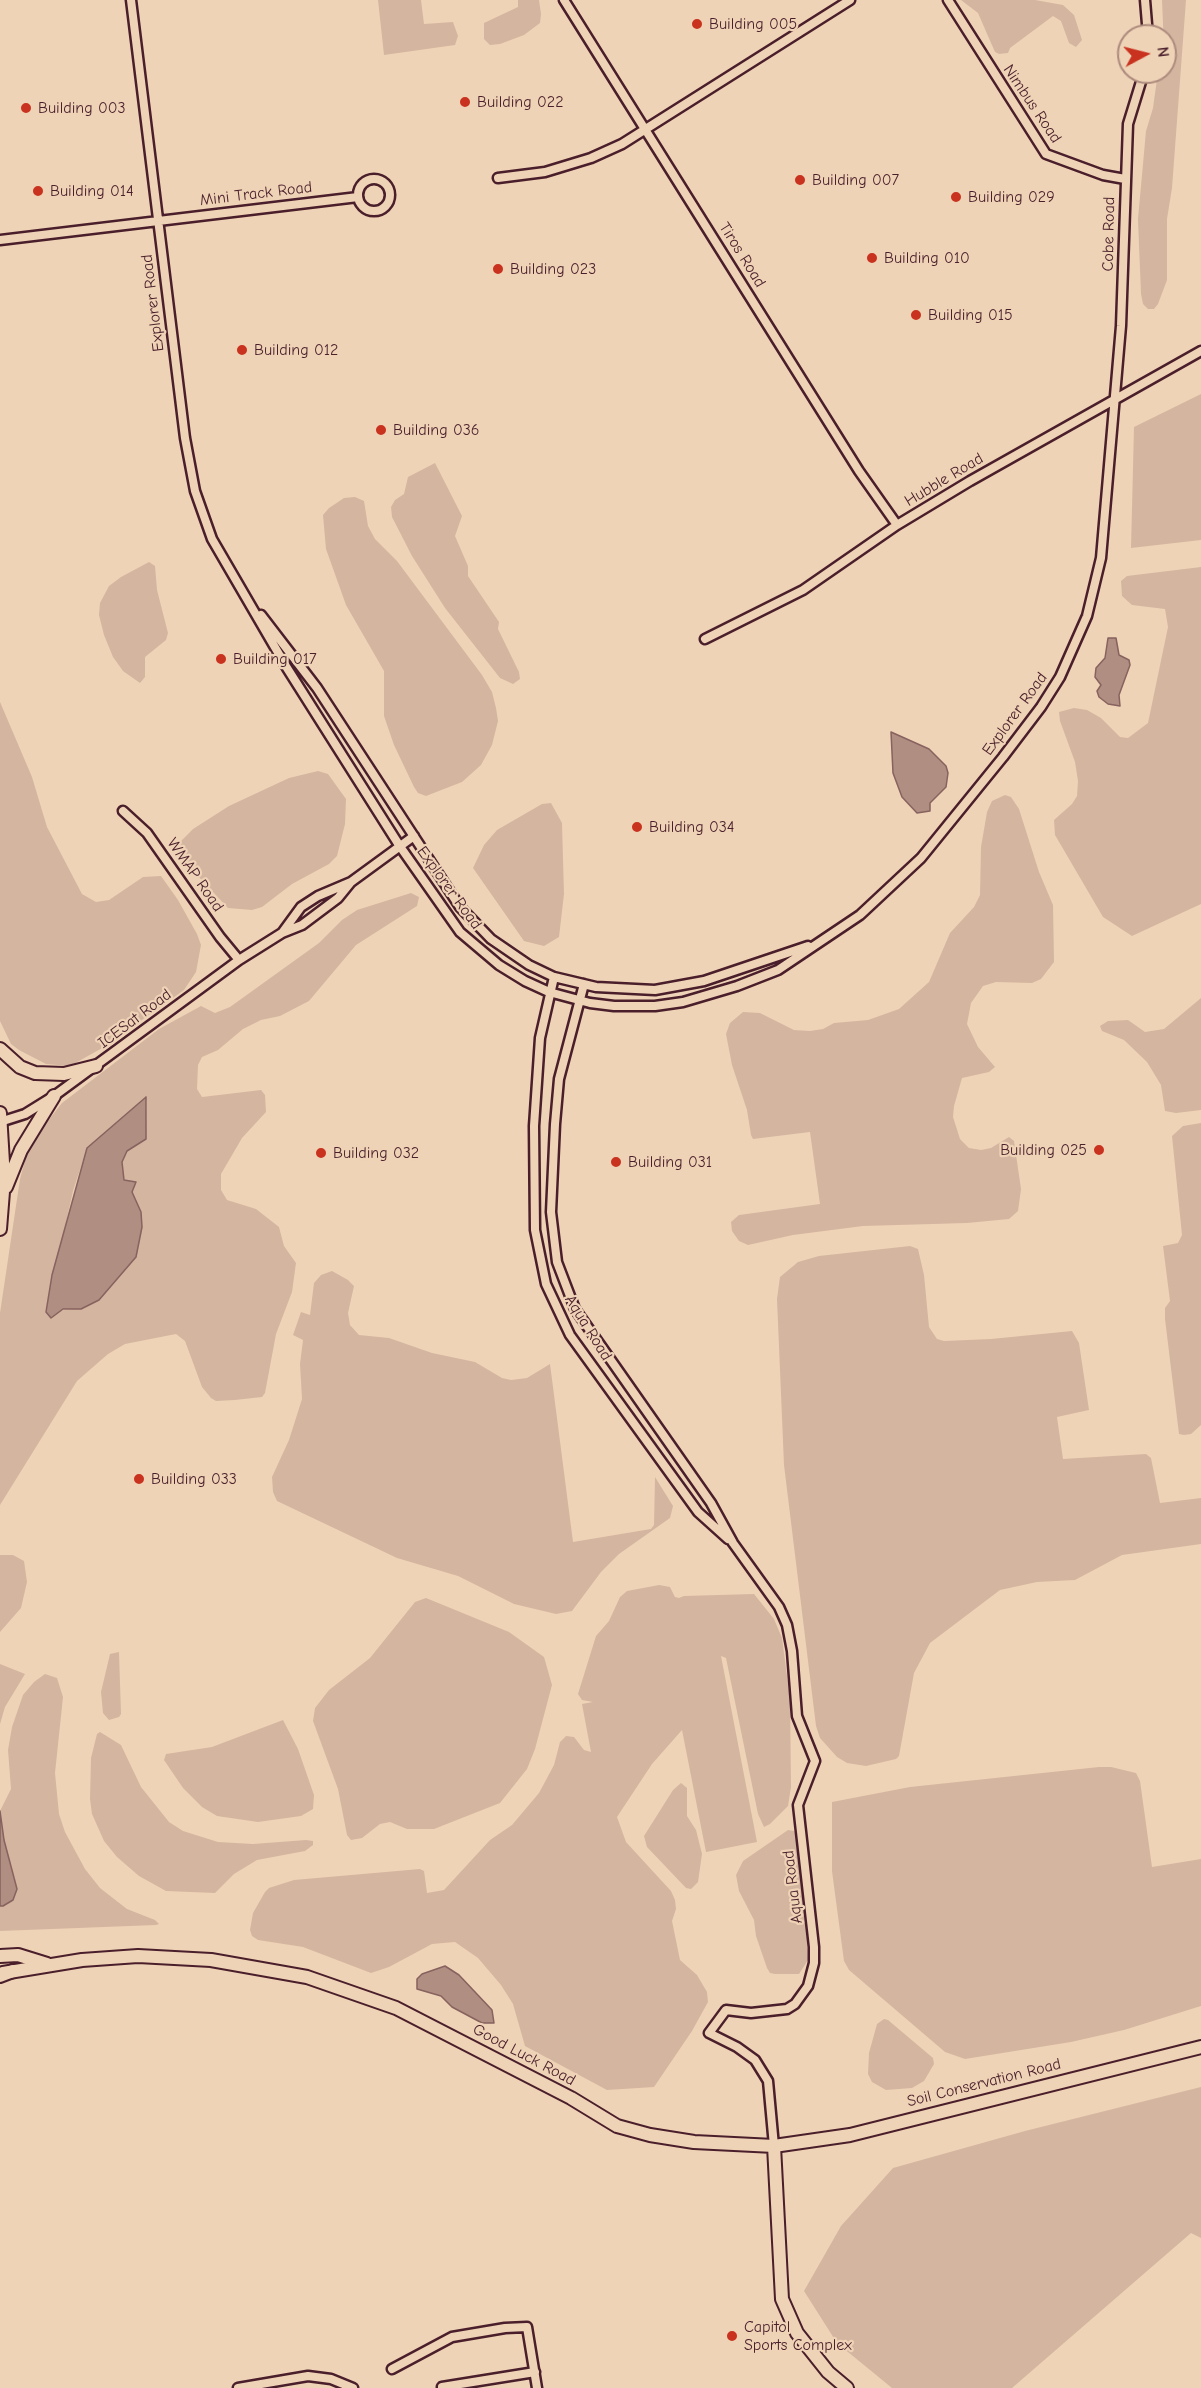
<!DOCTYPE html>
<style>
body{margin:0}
#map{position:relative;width:1201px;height:2388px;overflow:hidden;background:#efd3b6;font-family:"Comic Neue",sans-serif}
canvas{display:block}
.north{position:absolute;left:1117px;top:24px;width:60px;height:60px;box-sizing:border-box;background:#efd3b6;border:2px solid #ad8b7e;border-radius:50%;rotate:83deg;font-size:16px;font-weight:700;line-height:24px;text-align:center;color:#4a1f2b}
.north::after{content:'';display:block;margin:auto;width:21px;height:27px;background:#c8321e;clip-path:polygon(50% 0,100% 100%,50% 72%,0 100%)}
</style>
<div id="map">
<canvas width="1201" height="2388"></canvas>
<div class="north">N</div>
</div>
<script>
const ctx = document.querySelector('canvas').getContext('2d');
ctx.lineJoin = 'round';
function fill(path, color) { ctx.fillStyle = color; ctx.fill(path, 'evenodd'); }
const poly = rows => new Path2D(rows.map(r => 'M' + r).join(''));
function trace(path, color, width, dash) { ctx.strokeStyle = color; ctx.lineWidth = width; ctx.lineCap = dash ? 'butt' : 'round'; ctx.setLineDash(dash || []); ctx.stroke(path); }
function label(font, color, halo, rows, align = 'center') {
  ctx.font = font + ' "Comic Neue",sans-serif'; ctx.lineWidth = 4.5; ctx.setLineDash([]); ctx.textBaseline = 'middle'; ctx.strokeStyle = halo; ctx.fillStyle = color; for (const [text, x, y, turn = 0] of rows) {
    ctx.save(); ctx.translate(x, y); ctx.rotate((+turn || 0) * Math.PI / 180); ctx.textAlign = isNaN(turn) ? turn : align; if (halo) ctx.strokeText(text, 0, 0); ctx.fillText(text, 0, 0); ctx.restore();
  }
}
const green = poly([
 [378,0,421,0,424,24,453,22,458,36,455,45,384,55],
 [518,0,539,0,541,14,540,23,524,35,500,44,490,45,484,39,484,23,518,7],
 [961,0,1035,0,1063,5,1074,15,1082,40,1076,47,1069,43,1061,21,1053,16,1010,48,1008,53,999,54,995,52,978,13],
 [1162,0,1186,0,1172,188,1167,219,1167,280,1158,304,1154,309,1148,309,1143,304,1141,294,1138,219,1146,131,1153,108,1158,72,1165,72],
 [1201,394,1201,540,1131,548,1134,427],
 [435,463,462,516,455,536,468,566,468,576,499,622,498,629,519,672,520,679,513,684,500,678,445,608,412,556,392,517,391,507,395,500,404,494,408,477],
 [355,497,364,501,368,526,375,539,397,561,482,675,492,692,496,708,498,721,492,745,481,765,462,782,426,796,418,793,414,787,394,745,384,716,384,671,346,605,326,549,323,515,329,508,344,498],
 [149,562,155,566,157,590,168,633,166,640,145,657,145,677,140,683,123,671,113,657,104,635,99,615,100,603,109,586,121,577],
 [1201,567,1201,904,1132,936,1103,917,1055,835,1054,820,1072,804,1077,796,1078,781,1075,762,1060,721,1059,712,1074,708,1087,710,1101,718,1120,737,1128,738,1148,723,1168,627,1165,609,1132,605,1122,596,1121,581,1127,576],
 [0,702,32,777,47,827,82,894,96,902,109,900,143,877,161,876,178,900,197,934,201,945,196,972,184,990,104,1047,70,1066,46,1064,19,1050,11,1044,0,1021],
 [318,771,328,774,346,799,345,824,337,856,329,864,292,884,262,907,252,910,228,908,181,858,179,843,193,829,229,806,289,778],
 [1005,795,1011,797,1019,809,1039,872,1053,905,1054,962,1041,979,1032,983,996,982,983,986,971,1003,967,1024,978,1047,995,1067,989,1072,962,1078,954,1106,953,1117,960,1139,969,1148,981,1150,991,1148,1009,1137,1014,1141,1021,1189,1018,1211,1009,1219,967,1223,863,1226,793,1235,748,1245,739,1241,732,1231,731,1222,739,1215,820,1204,810,1132,753,1139,751,1135,747,1110,732,1065,726,1034,730,1023,743,1012,760,1013,794,1030,810,1031,823,1029,834,1023,868,1020,899,1009,929,982,950,933,974,907,980,895,981,847,987,812,992,801],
 [551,803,562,823,564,894,559,937,544,946,524,941,473,868,484,845,497,830,542,804],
 [411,893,419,897,417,906,356,945,309,1001,280,1016,261,1020,243,1029,218,1050,202,1057,198,1065,197,1089,202,1097,261,1090,265,1095,266,1112,242,1138,221,1174,221,1190,227,1200,256,1209,279,1227,284,1246,296,1263,292,1292,276,1334,265,1393,262,1397,235,1400,216,1401,211,1398,202,1387,185,1341,176,1334,125,1344,108,1354,77,1381,0,1505,0,1313,20,1179,26,1157,37,1135,62,1103,159,1029,201,1006,215,1013,230,1007,319,943,342,920,357,910],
 [145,1097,147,1102,146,1137,127,1151,122,1162,124,1180,136,1182,132,1192,142,1227,136,1257,99,1300,83,1308,46,1312,73,1191,87,1148],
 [1201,998,1201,1110,1176,1113,1165,1111,1161,1085,1147,1062,1124,1040,1102,1031,1100,1026,1108,1021,1128,1020,1145,1032,1164,1029],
 [1201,1123,1201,1425,1191,1434,1184,1435,1179,1434,1165,1319,1165,1308,1170,1301,1163,1246,1178,1243,1182,1235,1172,1136,1183,1126],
 [910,1246,918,1249,924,1275,929,1327,937,1339,944,1341,991,1339,1072,1331,1079,1343,1089,1410,1057,1417,1063,1459,1146,1454,1151,1458,1160,1503,1201,1498,1201,1544,1122,1555,1075,1580,1037,1582,1000,1590,930,1643,914,1673,899,1756,896,1759,866,1766,847,1763,837,1757,820,1738,816,1726,784,1465,777,1299,780,1277,798,1262,819,1256],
 [332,1271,348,1280,354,1286,348,1313,350,1325,359,1335,389,1338,432,1353,475,1362,502,1378,511,1380,527,1378,550,1364,573,1542,651,1529,654,1525,655,1477,673,1506,670,1518,619,1554,601,1572,572,1611,556,1614,514,1604,458,1576,397,1558,277,1501,273,1492,272,1477,289,1440,302,1399,300,1364,303,1340,293,1335,301,1312,310,1315,314,1283,321,1275],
 [0,1555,13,1555,24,1561,27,1582,21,1608,0,1632],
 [659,1585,670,1587,675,1597,679,1598,684,1596,754,1594,774,1619,782,1638,790,1699,791,1787,788,1806,770,1824,764,1827,758,1814,726,1658,721,1656,757,1842,706,1852,682,1730,652,1764,617,1817,626,1842,671,1891,675,1900,676,1909,672,1921,680,1960,697,1975,707,1992,708,2002,692,2031,654,2087,607,2090,525,2046,513,2004,501,1985,478,1958,455,1942,432,1944,389,1967,371,1973,303,1947,258,1940,252,1936,250,1930,253,1913,265,1892,269,1888,294,1880,420,1869,424,1871,427,1893,444,1890,490,1840,512,1825,539,1793,554,1765,560,1742,566,1736,574,1737,584,1750,591,1752,582,1704,593,1702,582,1700,578,1694,596,1636,609,1621,620,1597,627,1591],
 [426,1598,509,1632,544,1657,552,1685,535,1749,527,1769,500,1803,434,1829,407,1829,390,1822,380,1824,362,1838,351,1840,347,1835,338,1789,313,1721,315,1708,329,1690,370,1658,415,1602],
 [119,1652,121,1714,119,1717,109,1720,103,1713,101,1692,110,1654],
 [0,1664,25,1674,5,1707,0,1724],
 [45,1674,57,1678,63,1697,55,1773,59,1814,65,1832,85,1869,100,1888,127,1909,155,1920,159,1924,156,1925,0,1931,0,1906,3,1906,15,1880,4,1840,0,1811,11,1789,8,1750,12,1727,23,1695,34,1682],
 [283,1720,298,1749,314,1795,313,1809,301,1816,258,1822,217,1816,202,1807,183,1788,164,1760,166,1754,212,1747],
 [100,1732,121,1745,141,1787,169,1822,183,1831,218,1842,253,1844,306,1840,313,1841,313,1845,305,1851,257,1860,234,1874,215,1893,166,1891,139,1876,117,1857,104,1841,92,1814,90,1799,91,1758,97,1734],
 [1099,1767,1111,1767,1136,1773,1140,1781,1152,1867,1201,1859,1201,2006,1124,2030,1071,2042,965,2059,945,2052,849,1970,844,1961,832,1871,832,1802,910,1787],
 [681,1783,687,1788,687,1816,696,1830,702,1854,698,1882,691,1889,686,1888,647,1847,644,1836,673,1790],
 [788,1830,794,1831,797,1837,806,1912,808,1960,799,1974,775,1974,770,1973,767,1968,756,1936,754,1920,739,1891,736,1875,743,1861],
 [884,2019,888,2020,933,2058,934,2064,924,2081,912,2088,886,2090,872,2082,868,2074,869,2053,877,2024],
 [1201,2087,1201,2238,1191,2233,1012,2388,892,2388,837,2343,804,2291,841,2226,893,2168,1025,2131]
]);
const water = poly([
 [1108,638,1116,638,1119,655,1129,660,1130,665,1119,695,1120,706,1108,704,1099,697,1097,691,1101,685,1095,677,1096,668,1105,658,1108,638],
 [891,732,929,749,946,766,948,773,946,787,930,803,930,811,917,813,902,797,893,773,891,732],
 [146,1097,146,1139,127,1151,122,1162,124,1180,136,1182,132,1192,141,1212,142,1227,136,1257,99,1300,81,1309,63,1309,51,1318,46,1312,52,1275,87,1148,146,1097],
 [0,1811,4,1840,17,1889,13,1900,3,1906,0,1906,0,1811],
 [445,1966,459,1975,492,2010,494,2023,482,2023,452,2007,441,1996,417,1989,417,1979,422,1974,445,1966]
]);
const street = poly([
 [131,0,185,438,195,491,212,539,287,668,399,845,460,932,499,965,525,981,549,992,590,1003,614,1006,655,1006,683,1002,737,986,778,970,860,915,921,858,1003,757,1041,707,1060,677,1087,616,1101,558,1121,326,1128,124,1144,72],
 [564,0,859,471,897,525],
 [948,0,1046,154,1103,175,1125,179],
 [1145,0,1148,36],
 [498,178,545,172,591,158,622,144,850,0],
 '358 195a16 16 0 1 1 32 0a16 16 0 1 1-32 0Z',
 [0,240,358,197],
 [261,615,317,688,460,907,491,939,529,965,554,977,596,987,655,990,704,981,808,946],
 [705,639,803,590,897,525,970,481,1201,351],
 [123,811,147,833,220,937,239,960],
 [282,933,301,907,318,896,351,882],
 [554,977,540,1038,534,1126,535,1230,546,1284,570,1335,698,1512,728,1539],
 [584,984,559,1079,555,1124,551,1212,557,1262,575,1309,711,1503,733,1543,779,1607,787,1625,792,1651,797,1716,815,1761,798,1805,814,1947,814,1963,808,1986,795,2004,787,2009,751,2013,726,2010,709,2033,737,2047,755,2060,768,2081,774,2146],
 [0,1122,25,1114,54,1096,239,960,282,933,302,925,338,898,351,882,414,836],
 [392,2369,452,2337,505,2328,527,2327,537,2388],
 [442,2387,535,2372],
 [238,2388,308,2376,331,2379,353,2388]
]);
const secondary = poly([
 [3,1973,82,1960,138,1956,211,1960,307,1977,396,2008,571,2098,617,2126,650,2135,694,2142,774,2146,850,2135,1201,2047],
 [774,2146,782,2299,797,2333,828,2372,847,2388]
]);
const primary = poly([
 [0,1049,20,1067,35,1073,64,1074,96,1066],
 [0,1113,4,1179,0,1229],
 [6,1187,21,1150,54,1096],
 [0,1956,18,1955,47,1964],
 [0,1976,13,1971]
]);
const markers = [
 [697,24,6,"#c8321e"],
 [465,102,6,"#c8321e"],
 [26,108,6,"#c8321e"],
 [800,180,6,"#c8321e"],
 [38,191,6,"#c8321e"],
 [956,197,6,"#c8321e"],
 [872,258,6,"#c8321e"],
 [498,269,6,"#c8321e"],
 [916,315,6,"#c8321e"],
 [242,350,6,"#c8321e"],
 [381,430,6,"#c8321e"],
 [221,659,6,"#c8321e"],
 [637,827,6,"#c8321e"],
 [1099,1150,6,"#c8321e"],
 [321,1153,6,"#c8321e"],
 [616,1162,6,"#c8321e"],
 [139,1479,6,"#c8321e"],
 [732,2336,6,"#c8321e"]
];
const poiNames = [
 ["Building 005",709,24],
 ["Building 022",477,102],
 ["Building 003",38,108],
 ["Building 007",812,180],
 ["Building 014",50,191],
 ["Building 029",968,197],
 ["Building 010",884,258],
 ["Building 023",510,269],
 ["Building 015",928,315],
 ["Building 012",254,350],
 ["Building 036",393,430],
 ["Building 017",233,659],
 ["Building 034",649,827],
 ["Building 025",1087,1150,"right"],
 ["Building 032",333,1153],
 ["Building 031",628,1162],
 ["Building 033",151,1479],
 ["Capitol",744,2327],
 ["Sports Complex",744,2345]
];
const streetNames = [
 ["Nimbus Road",1032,104,56],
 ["Mini Track Road",256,194,-7],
 ["Cobe Road",1109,234,-89],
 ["Tiros Road",742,255,58],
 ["Explorer Road",153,303,-97],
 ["Hubble Road",944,480,-31],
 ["Explorer Road",1015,714,-54],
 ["WMAP Road",195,875,55],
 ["Explorer Road",449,888,54],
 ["ICESat Road",135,1019,-37],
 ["Aqua Road",588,1328,58],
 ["Aqua Road",793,1887,-97],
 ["Good Luck Road",524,2055,28],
 ["Soil Conservation Road",984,2083,-14]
];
fill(green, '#d4b5a0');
fill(water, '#b08e81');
trace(water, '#87625f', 1.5);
trace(street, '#4a1f2b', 13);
trace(secondary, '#4a1f2b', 16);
trace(primary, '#4a1f2b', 16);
trace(street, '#efd3b6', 8);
trace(secondary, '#efd3b6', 12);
trace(primary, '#efd3b6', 12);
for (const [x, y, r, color] of markers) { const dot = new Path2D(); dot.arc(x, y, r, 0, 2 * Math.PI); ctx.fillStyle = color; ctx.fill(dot); trace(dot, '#efd3b6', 2); }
label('16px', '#4a1f2b', '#efd3b6', poiNames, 'left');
label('16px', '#4a1f2b', '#efd3b6', streetNames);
</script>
